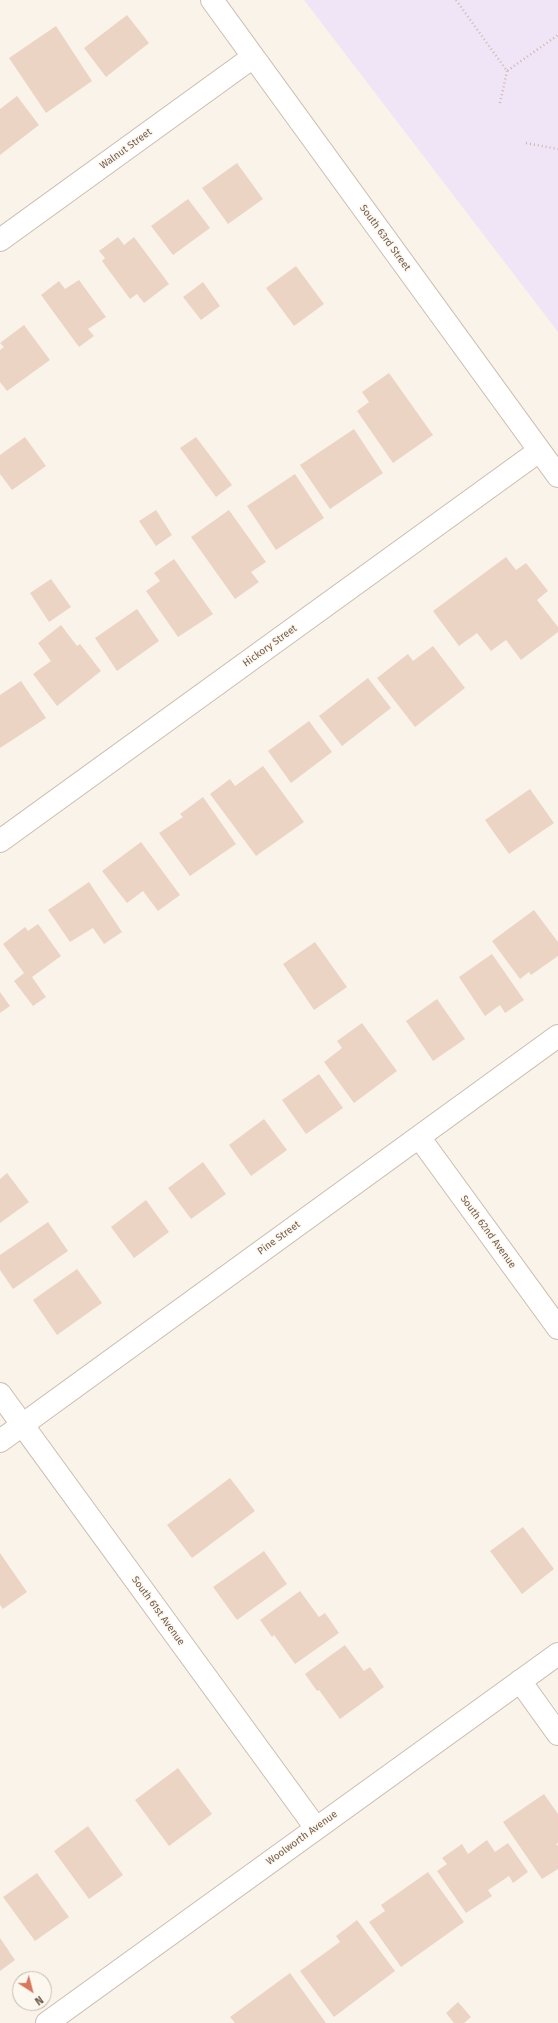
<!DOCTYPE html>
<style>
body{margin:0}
#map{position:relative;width:558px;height:2023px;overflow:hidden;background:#faf3e9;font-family:"Fira Sans",sans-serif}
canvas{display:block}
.north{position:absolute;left:12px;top:1971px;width:40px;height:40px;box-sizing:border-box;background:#fdf8ef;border:1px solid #c5baaf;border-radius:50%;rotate:144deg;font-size:11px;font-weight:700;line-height:16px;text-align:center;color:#715c4f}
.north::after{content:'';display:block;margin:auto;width:14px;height:18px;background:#d5785d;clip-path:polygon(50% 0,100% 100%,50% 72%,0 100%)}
</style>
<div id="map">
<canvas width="558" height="2023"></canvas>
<div class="north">N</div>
</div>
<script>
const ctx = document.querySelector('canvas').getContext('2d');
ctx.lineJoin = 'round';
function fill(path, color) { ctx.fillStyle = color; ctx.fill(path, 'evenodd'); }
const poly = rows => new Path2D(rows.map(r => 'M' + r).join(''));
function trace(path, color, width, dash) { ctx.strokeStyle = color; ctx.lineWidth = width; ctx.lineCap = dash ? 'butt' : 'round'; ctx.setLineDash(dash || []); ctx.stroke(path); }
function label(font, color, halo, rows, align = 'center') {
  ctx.font = font + ' "Fira Sans",sans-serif'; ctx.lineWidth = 3; ctx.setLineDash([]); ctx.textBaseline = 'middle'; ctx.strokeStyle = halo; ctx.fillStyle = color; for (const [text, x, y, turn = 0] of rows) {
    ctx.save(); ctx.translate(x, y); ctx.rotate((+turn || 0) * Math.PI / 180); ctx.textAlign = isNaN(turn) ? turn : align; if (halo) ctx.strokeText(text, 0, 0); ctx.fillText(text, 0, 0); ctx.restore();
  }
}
const education = poly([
 [304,0,558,0,558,332]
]);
const building = poly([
 [127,15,149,43,106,77,84,48],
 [56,26,92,81,46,113,9,58],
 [17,96,39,125,0,155,0,109],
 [237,163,263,199,228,224,202,188],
 [188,199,210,228,173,255,151,226],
 [118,237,124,245,134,237,169,284,144,303,137,294,130,299,102,261,105,258,99,251],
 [296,266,324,304,294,326,266,288],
 [79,280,106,317,88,329,94,336,79,347,41,295,59,281,65,289],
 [203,282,220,306,201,320,183,297],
 [24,325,50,360,7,391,0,382,0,350,4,347,0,343],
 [389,373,433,435,393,463,357,411,369,402,362,392],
 [354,429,383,473,330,509,300,465],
 [25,437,46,466,12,490,0,474,0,455],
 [196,437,232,485,216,497,180,448],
 [295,474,324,518,276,550,247,506],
 [156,510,172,535,156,546,139,521],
 [229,510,266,562,251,572,259,582,235,599,191,537],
 [506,557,516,570,526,563,548,591,537,600,558,627,558,632,521,660,506,640,491,651,477,633,459,646,433,611],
 [174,559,213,614,178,637,146,591,160,581,154,573],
 [51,579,71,607,49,622,30,593],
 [137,609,159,641,117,671,95,638],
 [61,625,77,646,80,644,101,671,57,706,33,674,51,661,38,643],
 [433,646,465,688,415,727,377,678,408,654,413,661],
 [368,678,391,708,342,746,319,716],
 [21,681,46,718,0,748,0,695],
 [309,721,332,752,291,783,268,751],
 [263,766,304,822,256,856,210,794,230,779,235,786],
 [530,789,554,823,509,854,485,820],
 [203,797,236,844,190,876,159,833,183,817,180,814],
 [141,842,180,895,158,911,143,891,127,903,102,871],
 [89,882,122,932,104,944,93,928,70,942,48,910],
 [534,910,558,942,558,956,531,975,529,972,520,979,492,941],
 [38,924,61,956,32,977,46,997,33,1006,14,981,24,973,3,944,25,927,28,931],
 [315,942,347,987,314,1010,283,964],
 [492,954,524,1000,505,1013,500,1005,485,1016,459,977],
 [0,992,10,1006,0,1013],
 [437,999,465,1039,433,1061,406,1021],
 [362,1023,397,1071,354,1103,324,1062,342,1048,337,1041],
 [319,1074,343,1108,306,1134,282,1100],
 [264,1119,287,1150,251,1176,229,1145],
 [203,1162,226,1194,191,1219,168,1188],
 [7,1173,29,1202,0,1223,0,1179],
 [146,1200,169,1232,134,1258,111,1227],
 [48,1222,68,1251,13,1289,0,1270,0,1255],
 [77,1269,102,1303,57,1335,33,1300],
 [230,1478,255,1511,192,1558,167,1525],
 [523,1527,554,1569,522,1594,490,1551],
 [264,1551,287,1584,237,1620,213,1587],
 [0,1553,27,1592,3,1609,0,1605],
 [300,1591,319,1617,325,1613,339,1633,295,1664,274,1635,272,1637,260,1620],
 [345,1645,364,1671,370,1667,384,1687,340,1719,319,1690,317,1691,305,1674],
 [178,1768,212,1814,169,1846,135,1800],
 [544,1794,558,1814,558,1843,556,1844,558,1846,558,1869,542,1879,503,1822],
 [88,1826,123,1875,89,1899,54,1851],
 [487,1840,495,1852,508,1843,528,1872,513,1883,509,1876,488,1890,492,1896,466,1913,437,1871,447,1864,442,1858,462,1844,468,1854],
 [428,1872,464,1922,401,1967,369,1922,385,1911,381,1905],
 [37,1873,69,1917,35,1941,3,1897],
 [357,1920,395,1971,334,2017,300,1971,340,1942,336,1936],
 [0,1938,15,1960,0,1971],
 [290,1973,326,2023,235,2023,230,2017],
 [458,2002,471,2017,464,2023,454,2023,446,2013]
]);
const path = poly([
 [456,0,507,71,558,35],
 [500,103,507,71],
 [526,143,558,149]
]);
const minor = poly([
 [212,0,558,476],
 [0,240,253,57],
 [0,841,539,451],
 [419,1137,558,1328],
 [0,1394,316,1828],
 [0,1441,558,1036],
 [520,1681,558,1734],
 [47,2023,558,1654]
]);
const streetNames = [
 ["Walnut Street",126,149,-36],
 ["South 63rd Street",385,238,54],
 ["Hickory Street",270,646,-36],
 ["South 62nd Avenue",488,1232,54],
 ["Pine Street",279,1238,-36],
 ["South 61st Avenue",158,1611,54],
 ["Woolworth Avenue",302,1838,-36]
];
fill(education, '#f0e5f7');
fill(building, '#ecd4c4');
trace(minor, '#cbbcb0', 24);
trace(path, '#d1b7a7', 2.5, [1, 3]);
trace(minor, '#fff', 22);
label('10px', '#715c4f', '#fdf8ef', streetNames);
</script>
